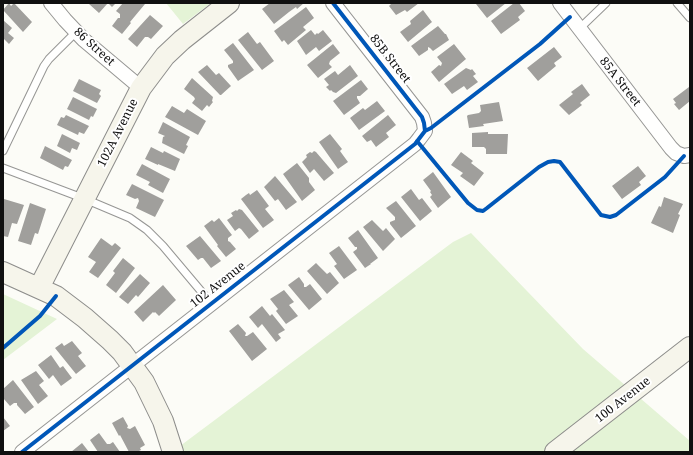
<!DOCTYPE html>
<style>
body{margin:0}
#map{position:relative;width:693px;height:455px;overflow:hidden;background:#fcfcf7;font-family:"Noto Serif",serif}
canvas{display:block}
.frame{position:absolute;inset:0;border:4px solid #101010;pointer-events:none}
</style>
<div id="map">
<canvas width="693" height="455"></canvas>
<div class="frame"></div>
</div>
<script>
const ctx = document.querySelector('canvas').getContext('2d');
ctx.lineJoin = 'round';
function fill(path, color) { ctx.fillStyle = color; ctx.fill(path, 'evenodd'); }
const poly = rows => new Path2D(rows.map(r => 'M' + r).join(''));
function trace(path, color, width, dash) { ctx.strokeStyle = color; ctx.lineWidth = width; ctx.lineCap = dash ? 'butt' : 'round'; ctx.setLineDash(dash || []); ctx.stroke(path); }
function label(font, color, halo, rows, align = 'center') {
  ctx.font = font + ' "Noto Serif",serif'; ctx.lineWidth = 4; ctx.setLineDash([]); ctx.textBaseline = 'middle'; ctx.strokeStyle = halo; ctx.fillStyle = color; for (const [text, x, y, turn = 0] of rows) {
    ctx.save(); ctx.translate(x, y); ctx.rotate((+turn || 0) * Math.PI / 180); ctx.textAlign = isNaN(turn) ? turn : align; if (halo) ctx.strokeText(text, 0, 0); ctx.fillText(text, 0, 0); ctx.restore();
  }
}
const green = poly([
 [166,3,211,3,183,24],
 [471,233,583,349,690,441,690,452,172,452,453,242],
 [3,294,57,319,3,360]
]);
const building = poly([
 [9,3,11,6,14,3,32,22,23,32,3,10],
 [90,3,116,3,112,7,108,3,99,13,89,4],
 [123,3,143,3,145,4,130,22,131,23,122,34,112,26,118,18,120,18,120,14,116,11],
 [270,3,304,3,297,9,296,7,289,12,274,24,262,9],
 [392,3,419,3,407,12,405,10,396,15,389,6],
 [478,3,506,3,487,18,476,4],
 [514,3,519,3,525,11,518,17,520,20,501,34,491,21],
 [306,7,314,18,303,27,306,30,288,45,284,40,282,42,274,31],
 [423,10,432,22,408,42,400,32,411,24,410,21],
 [150,15,163,26,151,39,148,37,145,37,137,47,128,39],
 [3,20,12,28,8,33,14,38,9,44,3,38],
 [438,26,445,34,446,34,449,40,433,51,430,48,428,47,428,50,419,56,411,46],
 [311,30,315,35,317,33,318,34,323,30,332,41,319,51,316,47,306,55,297,41],
 [248,32,257,44,260,42,274,61,262,70,238,40],
 [233,43,254,70,238,81,228,67,228,65,233,63,233,61,224,50],
 [333,44,340,53,330,61,329,64,332,67,318,78,307,65],
 [454,44,466,59,439,82,431,72,439,65,441,66,442,63,437,57],
 [554,47,562,57,554,63,556,66,538,81,527,68],
 [207,65,216,75,219,73,231,86,221,95,220,95,198,72],
 [350,65,358,76,336,93,333,92,331,90,330,91,326,87,329,85,324,79,335,71,338,75],
 [466,68,471,70,472,69,476,74,473,76,478,82,467,90,464,86,452,94,444,84],
 [192,78,213,97,212,101,213,102,209,107,207,105,202,111,192,103,195,99,194,97,184,89],
 [79,79,101,90,99,94,101,96,97,103,73,91],
 [361,80,368,89,360,96,357,96,357,98,360,103,344,115,333,101],
 [582,84,590,95,580,103,582,105,569,115,559,105,573,94,571,92],
 [689,87,690,89,690,101,679,110,674,104,676,103,673,99],
 [73,97,97,109,93,117,91,116,89,120,67,109],
 [377,101,385,111,359,130,350,118,363,108,365,110],
 [499,102,503,121,483,124,484,126,469,128,467,116,468,115,479,113,481,111,480,105],
 [172,106,184,113,187,109,206,121,198,135,165,117],
 [66,115,89,126,84,134,79,132,78,135,57,125,61,117,64,118],
 [388,115,396,125,386,133,389,137,376,147,371,140,367,142,362,136],
 [163,122,190,137,186,145,188,146,184,154,162,143,163,137,165,136,158,133],
 [488,132,488,134,508,134,507,154,486,154,486,149,484,147,472,147,472,133],
 [62,134,80,143,77,150,72,148,70,153,57,146],
 [330,134,342,149,340,151,348,162,338,169,319,142],
 [45,146,72,160,68,167,65,166,63,170,40,158],
 [151,147,163,153,164,151,180,159,175,171,158,164,158,165,145,159],
 [314,151,316,152,334,173,324,181,314,169,310,173,302,162,307,157,306,155,310,152,312,153],
 [461,152,473,161,471,163,484,173,474,186,460,176,463,173,451,165],
 [297,163,309,178,309,182,315,190,302,201,283,174],
 [142,164,170,179,163,193,148,185,150,182,136,175],
 [638,166,646,176,639,182,641,185,622,199,612,186],
 [433,172,451,197,438,208,430,197,432,195,430,192,431,191,423,180],
 [275,176,297,202,286,210,278,199,275,201,264,187],
 [132,184,164,200,155,217,136,208,139,201,138,198,135,199,126,195],
 [411,189,419,200,422,198,432,211,420,221,401,197],
 [257,190,269,206,265,209,274,220,263,228,241,199,246,195,249,193,250,195],
 [664,197,683,204,678,214,680,215,673,233,651,223,659,206,661,207],
 [4,199,24,205,17,224,12,223,8,237,3,236],
 [396,201,416,226,401,238,390,224,390,222,395,220,395,217,386,208],
 [30,203,46,209,38,234,35,233,31,245,18,241],
 [239,209,242,210,259,231,249,239,241,229,239,228,235,231,227,220,233,216,231,213,236,210,237,211],
 [219,218,232,235,228,238,228,241,230,242,236,249,226,257,217,246,218,245,204,226,212,220,214,222],
 [372,220,383,231,386,228,395,239,383,251,363,227],
 [358,230,378,258,370,264,371,264,365,268,353,252,357,249,357,247,355,247,348,238],
 [200,236,221,261,211,268,203,258,201,258,198,260,186,246],
 [101,238,112,246,115,243,121,248,98,278,89,272,96,262,88,257],
 [339,246,357,270,344,279,334,266,337,264,329,253],
 [123,258,135,268,116,293,106,285,115,273,113,271],
 [316,263,327,274,330,272,339,283,327,294,307,271],
 [140,274,150,283,138,297,136,295,128,304,119,297],
 [299,277,304,284,304,287,306,287,310,284,322,299,309,310,288,285],
 [163,285,176,300,159,316,155,312,154,313,153,312,143,322,134,312],
 [284,290,294,302,289,305,298,316,286,324,276,311,278,309,270,299],
 [262,306,270,316,272,314,285,330,278,334,281,338,276,342,262,324,258,328,249,317],
 [238,324,246,333,245,336,247,336,253,332,267,349,252,361,229,331],
 [72,341,82,353,78,356,86,366,76,374,55,348,62,343,64,346],
 [51,355,60,368,63,366,72,378,61,386,53,375,49,379,38,365],
 [36,371,44,381,39,385,48,396,38,404,21,380],
 [13,380,34,407,25,414,17,405,17,403,14,403,10,406,3,398,3,389],
 [3,417,10,426,3,431],
 [123,417,128,426,127,428,130,429,135,426,145,445,140,448,141,450,137,452,129,452,120,435,119,436,112,423],
 [99,433,107,444,110,444,113,442,120,452,98,452,90,440],
 [82,443,89,452,71,452]
]);
const lane = poly([
 [677,3,690,18],
 [579,29,606,3],
 [3,151,44,66,49,59,76,32],
 [3,168,85,199,130,218,147,230,163,246,211,303]
]);
const street = poly([
 [51,3,65,20,84,40,141,88],
 [560,3,671,148,676,153,684,156,690,155],
 [22,452,415,144,419,139,425,131,424,123,422,117,333,3]
]);
const secondary = poly([
 [3,272,56,296,85,318,110,340,122,352,144,382,163,421,173,452],
 [39,288,141,88,165,56,182,40,229,3],
 [555,452,690,347]
]);
const cycleway = poly([
 [333,3,422,117,424,123,425,131],
 [425,131,431,128,540,44,570,17],
 [417,141,468,203,477,210,483,211,487,208,539,167,548,162,554,161,560,162,601,215,610,217,616,215,665,177,684,156],
 [3,348,40,316,56,296],
 [22,452,415,144,425,131]
]);
const streetNames = [
 ["86 Street",94,47,42],
 ["85B Street",390,59,52],
 ["85A Street",620,82,52],
 ["102A Avenue",118,133,-63],
 ["102 Avenue",218,285,-38],
 ["100 Avenue",623,400,-38]
];
fill(green, '#e4f3d6');
fill(building, '#a09f9c');
trace(lane, '#969694', 9);
trace(street, '#969694', 16);
trace(secondary, '#8d8d8b', 22);
trace(lane, '#fffffe', 7);
trace(street, '#fffffe', 14);
trace(secondary, '#f6f5eb', 20);
trace(cycleway, '#0057b8', 4);
label('12px', '#101010', '#fff', streetNames);
</script>
